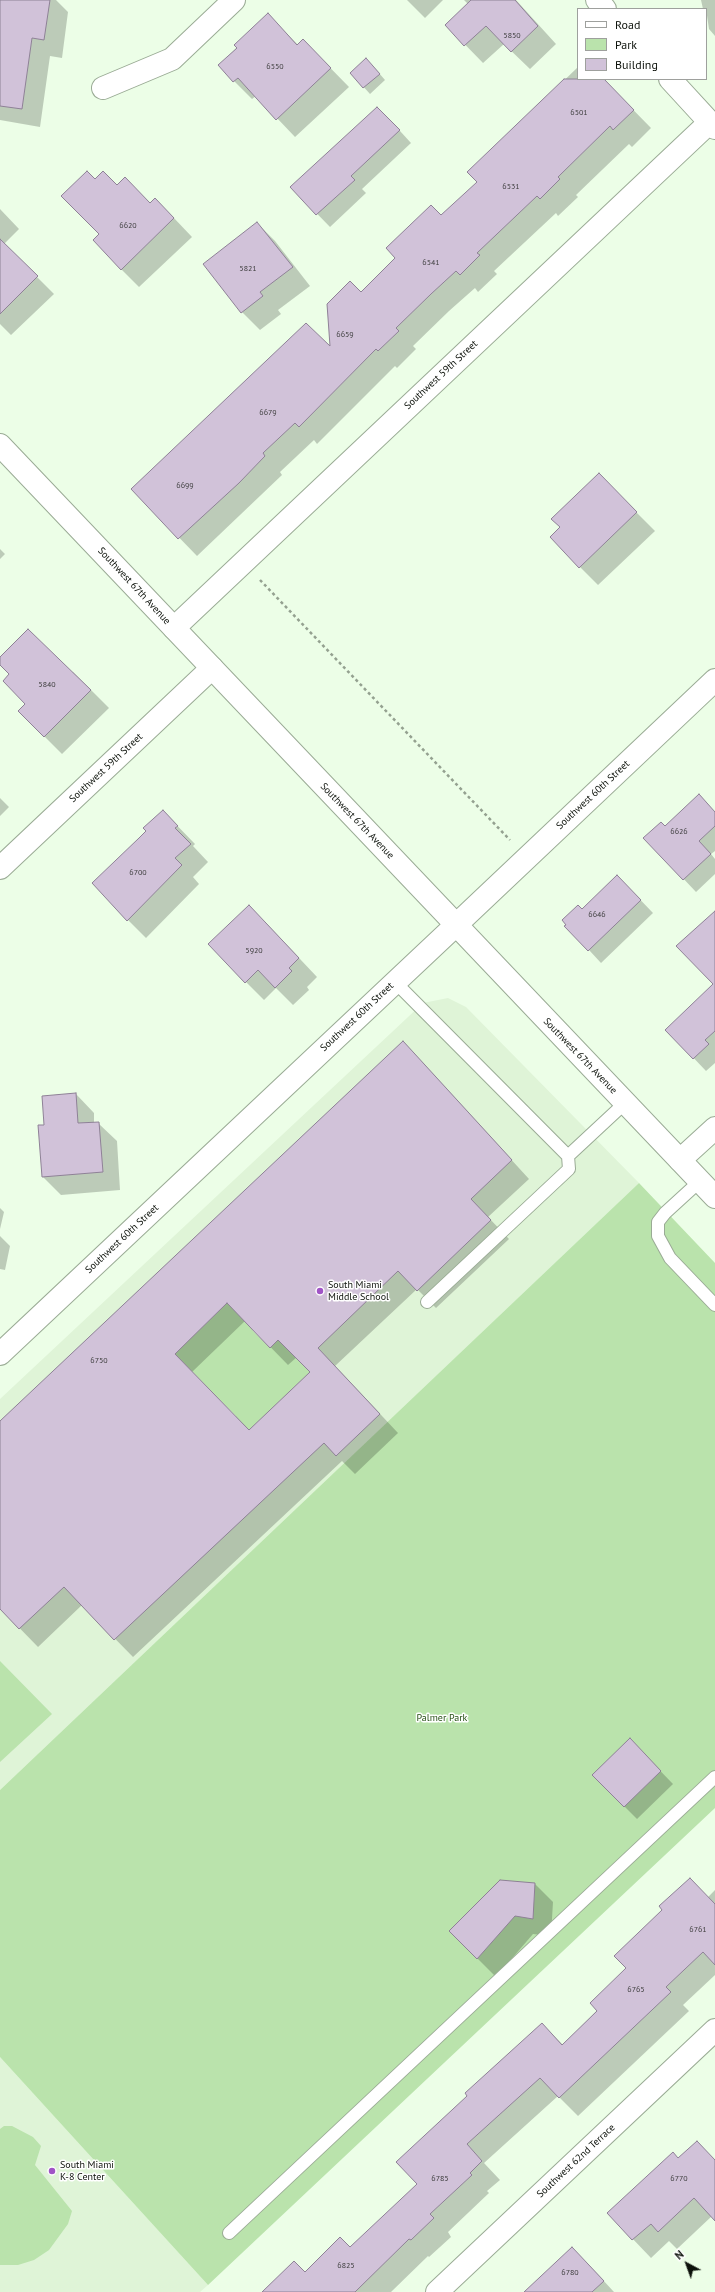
<!DOCTYPE html>
<style>
body{margin:0}
#map{position:relative;width:715px;height:2292px;overflow:hidden;background:#ecfee7;font-family:"PT Sans",sans-serif}
canvas{display:block}
.legend{position:absolute;left:577px;top:8px;width:130px;height:72px;box-sizing:border-box;background:#fff;border:1px solid #9ea09d;margin:0;padding:5px 7px;list-style:none;font-size:12px;color:#0d120b}
.legend li{display:flex;align-items:center;gap:8px;height:20px}
.legend b{width:20px;border:1px solid #9ea09d}
.north{position:absolute;left:667px;top:2244px;width:40px;height:40px;-webkit-text-stroke:3px #fff;paint-order:stroke;rotate:319deg;font-size:11px;font-weight:700;line-height:16px;text-align:center;color:#0d120b}
.north::after{content:'';display:block;margin:auto;width:14px;height:18px;background:#0d120b;clip-path:polygon(50% 0,100% 100%,50% 72%,0 100%)}
</style>
<div id="map">
<canvas width="715" height="2292"></canvas>
<ul class="legend">
<li><b style="height:5px;background:#fff"></b>Road</li>
<li><b style="height:11px;background:#bae3ac"></b>Park</li>
<li><b style="height:11px;background:#d1c2d9"></b>Building</li>
</ul>
<div class="north">N</div>
</div>
<script>
const ctx = document.querySelector('canvas').getContext('2d');
ctx.lineJoin = 'round';
function fill(path, color) { ctx.fillStyle = color; ctx.fill(path, 'evenodd'); }
const poly = rows => new Path2D(rows.map(r => 'M' + r).join(''));
function trace(path, color, width, dash) { ctx.strokeStyle = color; ctx.lineWidth = width; ctx.lineCap = dash ? 'butt' : 'round'; ctx.setLineDash(dash || []); ctx.stroke(path); }
function label(font, color, halo, rows, align = 'center') {
  ctx.font = font + ' "PT Sans",sans-serif'; ctx.lineWidth = 3; ctx.setLineDash([]); ctx.textBaseline = 'middle'; ctx.strokeStyle = halo; ctx.fillStyle = color; for (const [text, x, y, turn = 0] of rows) {
    ctx.save(); ctx.translate(x, y); ctx.rotate((+turn || 0) * Math.PI / 180); ctx.textAlign = isNaN(turn) ? turn : align; if (halo) ctx.strokeText(text, 0, 0); ctx.fillText(text, 0, 0); ctx.restore();
  }
}
const built = poly([
 [448,998,466,1007,639,1183,0,1790,0,1399,423,1003],
 [0,2057,208,2285,200,2292,0,2292]
]);
const green = poly([
 [639,1183,715,1263,715,1808,208,2285,0,2057,0,1790],
 [236,1294,253,1331,270,1348,278,1340,310,1372,186,1491,236,1416,178,1357,117,1416,152,1374],
 [0,1661,52,1714,0,1762],
 [4,2126,12,2126,33,2137,41,2146,35,2165,72,2211,68,2224,49,2250,34,2260,18,2265,0,2265,0,2129]
]);
const shadow = poly([
 [0,0,56,0,68,12,62,58,50,56,40,127,0,120],
 [407,0,443,0,425,18],
 [464,0,516,0,556,44,530,69,504,44,483,63,446,25,468,4],
 [701,0,715,0,715,36,709,29,706,9,703,9],
 [268,15,298,45,303,40,349,87,295,137,256,96,252,99,219,66],
 [372,65,385,80,370,94,351,73],
 [578,67,578,79,603,79,651,128,632,147,629,144,576,195,578,197,558,216,556,213,494,271,497,274,478,292,475,288,449,311,413,346,416,349,397,368,395,366,317,444,314,440,280,472,282,475,197,556,132,489,331,348,361,293,478,182,469,172],
 [390,120,411,143,362,189,366,193,330,227,291,187],
 [95,180,117,186,150,204,173,217,192,237,139,287,121,269],
 [0,209,19,229,4,244,54,294,11,335,0,324],
 [257,223,275,241,310,286,278,310,281,314,260,330,242,312],
 [599,475,655,531,598,585,580,567],
 [0,549,5,554,0,559],
 [0,658,73,672,109,708,62,754,19,711,26,704,10,675,0,664],
 [0,798,9,807,0,816],
 [163,811,195,844,193,846,208,862,193,877,199,884,146,938,128,920,140,839],
 [715,812,715,851,711,854,715,859,715,874,696,892,645,838,665,827],
 [630,889,653,913,601,963,589,950,582,911],
 [715,922,715,1063,706,1071,667,1030,714,984],
 [267,924,317,977,307,987,309,990,293,1005,276,988,264,1000,246,982],
 [421,1061,529,1179,488,1217,509,1239,436,1308,417,1289,335,1366,398,1433,355,1474,342,1461,133,1657,82,1605,38,1647,0,1608,0,1423],
 [245,1321,288,1365,297,1357,311,1372,250,1431,192,1372],
 [76,1094,94,1113,94,1123,98,1123,117,1141,120,1190,61,1195,43,1177],
 [0,1208,4,1212,0,1229],
 [0,1236,10,1246,5,1270,0,1269],
 [642,1752,673,1784,637,1819,593,1775],
 [535,1884,553,1902,551,1936,533,1934,496,1977,450,1931],
 [715,1890,715,1975,683,2005,689,2011,578,2116,558,2096,484,2163,500,2180,487,2191,489,2193,448,2232,451,2237,429,2257,428,2256,391,2292,267,2292,350,2249,419,2184,468,2096,542,2024,563,2045],
 [678,2159,715,2160,715,2219,712,2216,677,2249,669,2241,651,2258,608,2213],
 [590,2266,614,2292,525,2292]
]);
const building = poly([
 [0,0,50,0,44,40,32,38,22,109,0,106,0,0],
 [471,0,515,0,538,26,511,52,486,26,464,46,445,25,471,0],
 [268,13,297,45,303,39,331,68,276,120,238,78,233,82,218,65,237,48,234,45,268,13],
 [366,58,380,74,363,88,350,73,366,58],
 [564,79,604,79,634,110,613,130,610,126,558,177,560,179,540,199,537,196,477,253,480,255,460,275,456,271,431,294,396,328,399,331,378,351,376,349,299,427,295,423,263,453,265,456,239,483,178,539,131,489,306,323,330,346,327,304,350,281,361,292,395,258,386,248,431,205,441,215,477,182,467,172,564,79],
 [377,107,400,130,351,176,355,180,316,215,290,187,377,107],
 [87,171,95,179,103,171,117,185,125,177,150,203,155,198,174,218,121,270,93,240,99,234,61,196,87,171],
 [257,222,293,267,260,292,263,296,241,313,203,264,257,222],
 [0,239,38,276,0,314,0,239],
 [599,473,637,512,579,568,550,537,560,527,551,519,599,473],
 [28,629,91,690,44,737,18,711,25,704,3,681,9,674,0,665,0,657,28,629],
 [699,794,715,812,715,826,699,841,711,854,683,880,643,838,661,822,665,826,699,794],
 [163,810,178,826,175,828,191,844,175,858,182,865,127,921,92,883,139,838,146,831,143,828,163,810],
 [617,875,641,900,588,951,564,926,566,925,562,920,578,905,582,909,617,875],
 [249,905,299,958,289,968,292,971,275,988,258,970,245,983,208,944,249,905],
 [715,911,715,1031,705,1040,709,1044,693,1059,665,1030,713,984,676,946,715,911],
 [403,1041,512,1160,471,1199,491,1220,417,1291,398,1271,318,1348,380,1414,336,1456,324,1443,114,1640,64,1587,19,1629,0,1609,0,1421,403,1041],
 [227,1303,270,1348,278,1340,310,1372,249,1430,175,1354,227,1303],
 [76,1093,78,1123,99,1122,103,1172,42,1177,38,1125,44,1125,42,1096,76,1093],
 [630,1738,661,1771,624,1807,592,1775,630,1738],
 [690,1878,715,1904,715,1965,703,1952,666,1987,671,1992,559,2098,540,2078,467,2144,482,2161,470,2173,472,2175,430,2214,434,2218,411,2240,409,2239,355,2292,262,2292,294,2261,305,2272,340,2237,350,2247,417,2184,396,2162,467,2096,465,2093,542,2023,562,2045,597,2011,590,2003,626,1968,614,1956,662,1910,659,1906,690,1878],
 [500,1880,535,1883,533,1919,515,1916,477,1959,449,1931,500,1880],
 [697,2141,715,2160,715,2221,694,2198,658,2232,651,2224,632,2240,607,2213,673,2152,678,2158,697,2141],
 [572,2247,604,2281,592,2292,524,2292,572,2247]
]);
const path = poly([
 [260,580,510,840]
]);
const lane = poly([
 [395,982,568,1156,569,1169,427,1302],
 [568,1156,625,1103],
 [700,1181,665,1213,658,1222,658,1236,670,1258,715,1305],
 [229,2233,715,1777]
]);
const street = poly([
 [597,0,605,9],
 [670,79,715,128],
 [103,88,172,59,234,0],
 [174,628,710,122],
 [0,868,212,668],
 [456,925,715,680],
 [680,1160,715,1128],
 [437,2292,715,2030]
]);
const secondary = poly([
 [0,445,715,1197],
 [0,1354,456,925]
]);
const markers = [
 [320,1291,4,"#a054c6"],
 [52,2171,4,"#a054c6"]
];
const numberNames = [
 ["5850",512,36],
 ["6550",275,67],
 ["6501",579,113],
 ["6531",511,187],
 ["6620",128,226],
 ["6541",431,263],
 ["5821",248,269],
 ["6659",345,335],
 ["6679",268,413],
 ["6699",185,486],
 ["5840",47,685],
 ["6626",679,832],
 ["6700",138,873],
 ["6646",597,915],
 ["5920",254,951],
 ["6750",99,1361],
 ["6761",698,1930],
 ["6765",636,1990],
 ["6785",440,2179],
 ["6770",679,2179],
 ["6825",346,2266],
 ["6780",570,2273]
];
const streetNames = [
 ["Southwest 59th Street",441,375,-43],
 ["Southwest 67th Avenue",134,586,47],
 ["Southwest 59th Street",106,768,-43],
 ["Southwest 60th Street",593,795,-43],
 ["Southwest 67th Avenue",357,821,46],
 ["Southwest 60th Street",357,1017,-43],
 ["Southwest 67th Avenue",580,1056,46],
 ["Southwest 60th Street",122,1239,-43],
 ["Southwest 62nd Terrace",576,2161,-43]
];
const poiNames = [
 ["South Miami",328,1285],
 ["Middle School",328,1297],
 ["South Miami",60,2165],
 ["K-8 Center",60,2177]
];
const parkNames = [
 ["Palmer Park",442,1718]
];
fill(built, '#dff4d7');
fill(green, '#bae3ac');
fill(shadow, '#0003');
fill(building, '#d1c2d9');
trace(building, '#8e8196', 1);
trace(lane, '#9aab95', 14);
trace(street, '#9aab95', 24);
trace(secondary, '#9aab95', 24);
trace(path, '#94a190', 2.5, [3, 3]);
trace(lane, '#fff', 12);
trace(street, '#fff', 22);
trace(secondary, '#fff', 22);
for (const [x, y, r, color] of markers) { const dot = new Path2D(); dot.arc(x, y, r, 0, 2 * Math.PI); ctx.fillStyle = color; ctx.fill(dot); trace(dot, '#fff', 1.5); }
label('8px', '#3e3e3e', null, numberNames);
label('10px', '#0d120b', '#fff', streetNames);
label('10px', '#0d120b', '#fff', poiNames, 'left');
label('10px', '#254e14', '#fff', parkNames);
</script>
